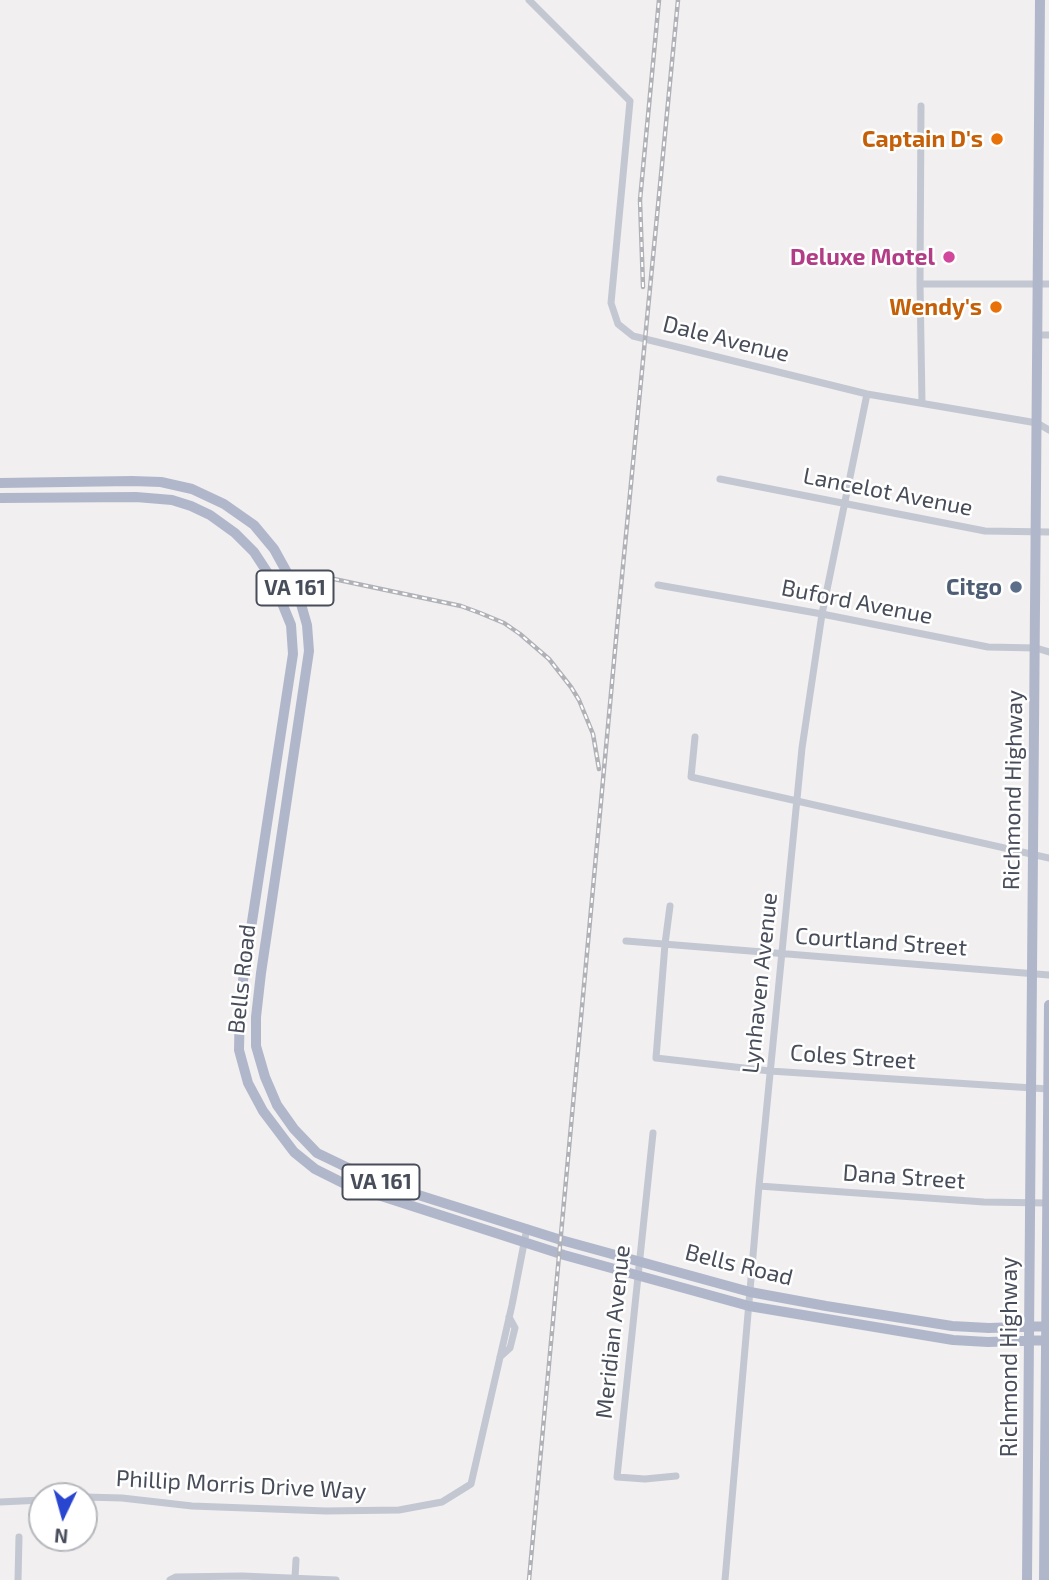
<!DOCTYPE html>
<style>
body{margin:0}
#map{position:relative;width:1049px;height:1580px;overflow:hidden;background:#f1efef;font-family:"Exo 2",sans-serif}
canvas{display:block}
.north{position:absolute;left:28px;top:1482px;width:70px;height:70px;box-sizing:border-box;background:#fff;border:2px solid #b6b8bd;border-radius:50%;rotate:185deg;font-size:19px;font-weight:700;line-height:28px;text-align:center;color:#484d5a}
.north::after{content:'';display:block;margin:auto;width:24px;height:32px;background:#2946d0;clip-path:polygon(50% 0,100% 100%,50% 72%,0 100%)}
</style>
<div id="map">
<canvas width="1049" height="1580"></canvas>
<div class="north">N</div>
</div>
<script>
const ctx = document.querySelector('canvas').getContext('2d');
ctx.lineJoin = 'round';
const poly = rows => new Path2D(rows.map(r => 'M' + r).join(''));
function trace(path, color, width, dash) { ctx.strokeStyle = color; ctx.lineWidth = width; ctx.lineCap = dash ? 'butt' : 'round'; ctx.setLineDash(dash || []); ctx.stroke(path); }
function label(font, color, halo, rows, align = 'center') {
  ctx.font = font + ' "Exo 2",sans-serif'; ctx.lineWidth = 5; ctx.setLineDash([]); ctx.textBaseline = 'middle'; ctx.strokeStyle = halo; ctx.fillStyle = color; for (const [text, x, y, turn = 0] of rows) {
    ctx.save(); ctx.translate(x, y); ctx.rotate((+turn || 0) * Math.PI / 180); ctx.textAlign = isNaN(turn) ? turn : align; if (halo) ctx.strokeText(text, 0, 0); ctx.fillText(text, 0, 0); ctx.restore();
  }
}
const minor = poly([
 [529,0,630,101,611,303,618,324,633,336,867,394,1037,423,1049,430],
 [921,106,920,284,922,403],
 [920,284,1049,284],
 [1038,335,1049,335],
 [720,479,985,531,1049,532],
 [658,585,822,614,988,647,1036,648,1049,652],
 [695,737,691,777,1049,858],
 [670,906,665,944,656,1058,770,1071,1048,1089],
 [626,941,1049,975],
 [653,1133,617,1477,645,1479,676,1476],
 [759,1186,984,1202,1047,1203],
 [500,1357,510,1348,515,1328,509,1317],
 [84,1497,122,1498,192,1506,326,1511,399,1510,442,1502,471,1484,512,1305,527,1228],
 [0,1502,42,1500],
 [295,1578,296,1560],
 [18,1580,19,1537],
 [170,1580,176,1577,242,1576,336,1580],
 [725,1580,759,1186,802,748,822,614,867,394]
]);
const primary = poly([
 [0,483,132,481,161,482,192,489,224,504,254,525,274,549,290,578,299,597,307,625,309,651,261,973,256,1017,256,1046,265,1077,277,1105,294,1129,317,1153,367,1177,409,1192,561,1240,750,1292,826,1306,952,1326,989,1328,1049,1326],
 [0,498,136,497,172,500,191,506,210,515,235,533,254,552,273,581,291,625,293,654,240,1000,239,1050,248,1083,263,1111,294,1152,315,1169,347,1185,564,1255,749,1306,953,1340,988,1342,1049,1340],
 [1027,1580,1040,0],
 [1044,1580,1049,1005]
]);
const rail = poly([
 [643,287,640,200,659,0],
 [334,579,461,606,480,613,504,623,520,634,549,659,571,687,579,700,593,734,599,769],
 [529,1580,619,607,678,0]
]);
const markers = [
 [997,139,7,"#e8710a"],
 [949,257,7,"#d1479c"],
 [996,307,7,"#e8710a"],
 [1016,587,7,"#5c6f8a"]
];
const shields = [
 [295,588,77],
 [381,1182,77]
];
const shieldNames = [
 ["VA 161",295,588],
 ["VA 161",381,1182]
];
const foodNames = [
 ["Captain D's",983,139],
 ["Wendy's",982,307]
];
const hotelNames = [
 ["Deluxe Motel",935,257]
];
const streetNames = [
 ["Dale Avenue",726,339,14],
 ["Lancelot Avenue",888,492,11],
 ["Buford Avenue",857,602,11],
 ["Richmond Highway",1013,790,-89],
 ["Courtland Street",881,942,4],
 ["Bells Road",242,979,-84],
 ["Lynhaven Avenue",760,983,-84],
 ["Coles Street",853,1057,4],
 ["Dana Street",904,1177,4],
 ["Bells Road",739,1265,14],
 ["Meridian Avenue",613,1332,-84],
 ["Richmond Highway",1009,1357,-90],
 ["Phillip Morris Drive Way",241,1485,3]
];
const serviceNames = [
 ["Citgo",1002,587]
];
trace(minor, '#c3c7d2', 7);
trace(primary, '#b1b7cb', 10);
trace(rail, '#b1b2b8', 4.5);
trace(rail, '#fff', 2, [5]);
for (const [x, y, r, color] of markers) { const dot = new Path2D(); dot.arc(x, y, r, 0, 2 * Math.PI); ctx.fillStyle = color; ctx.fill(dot); trace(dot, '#fff', 2.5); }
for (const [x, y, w] of shields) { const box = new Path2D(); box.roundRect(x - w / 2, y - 17.5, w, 35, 5); ctx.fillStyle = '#fff'; ctx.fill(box); trace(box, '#484d5a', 2); }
label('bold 21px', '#484d5a', null, shieldNames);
label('bold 23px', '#c56008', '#fff', foodNames, 'right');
label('bold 23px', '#b23c85', '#fff', hotelNames, 'right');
label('23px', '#484d5a', '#fff', streetNames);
label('bold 23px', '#4e5e75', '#fff', serviceNames, 'right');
</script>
